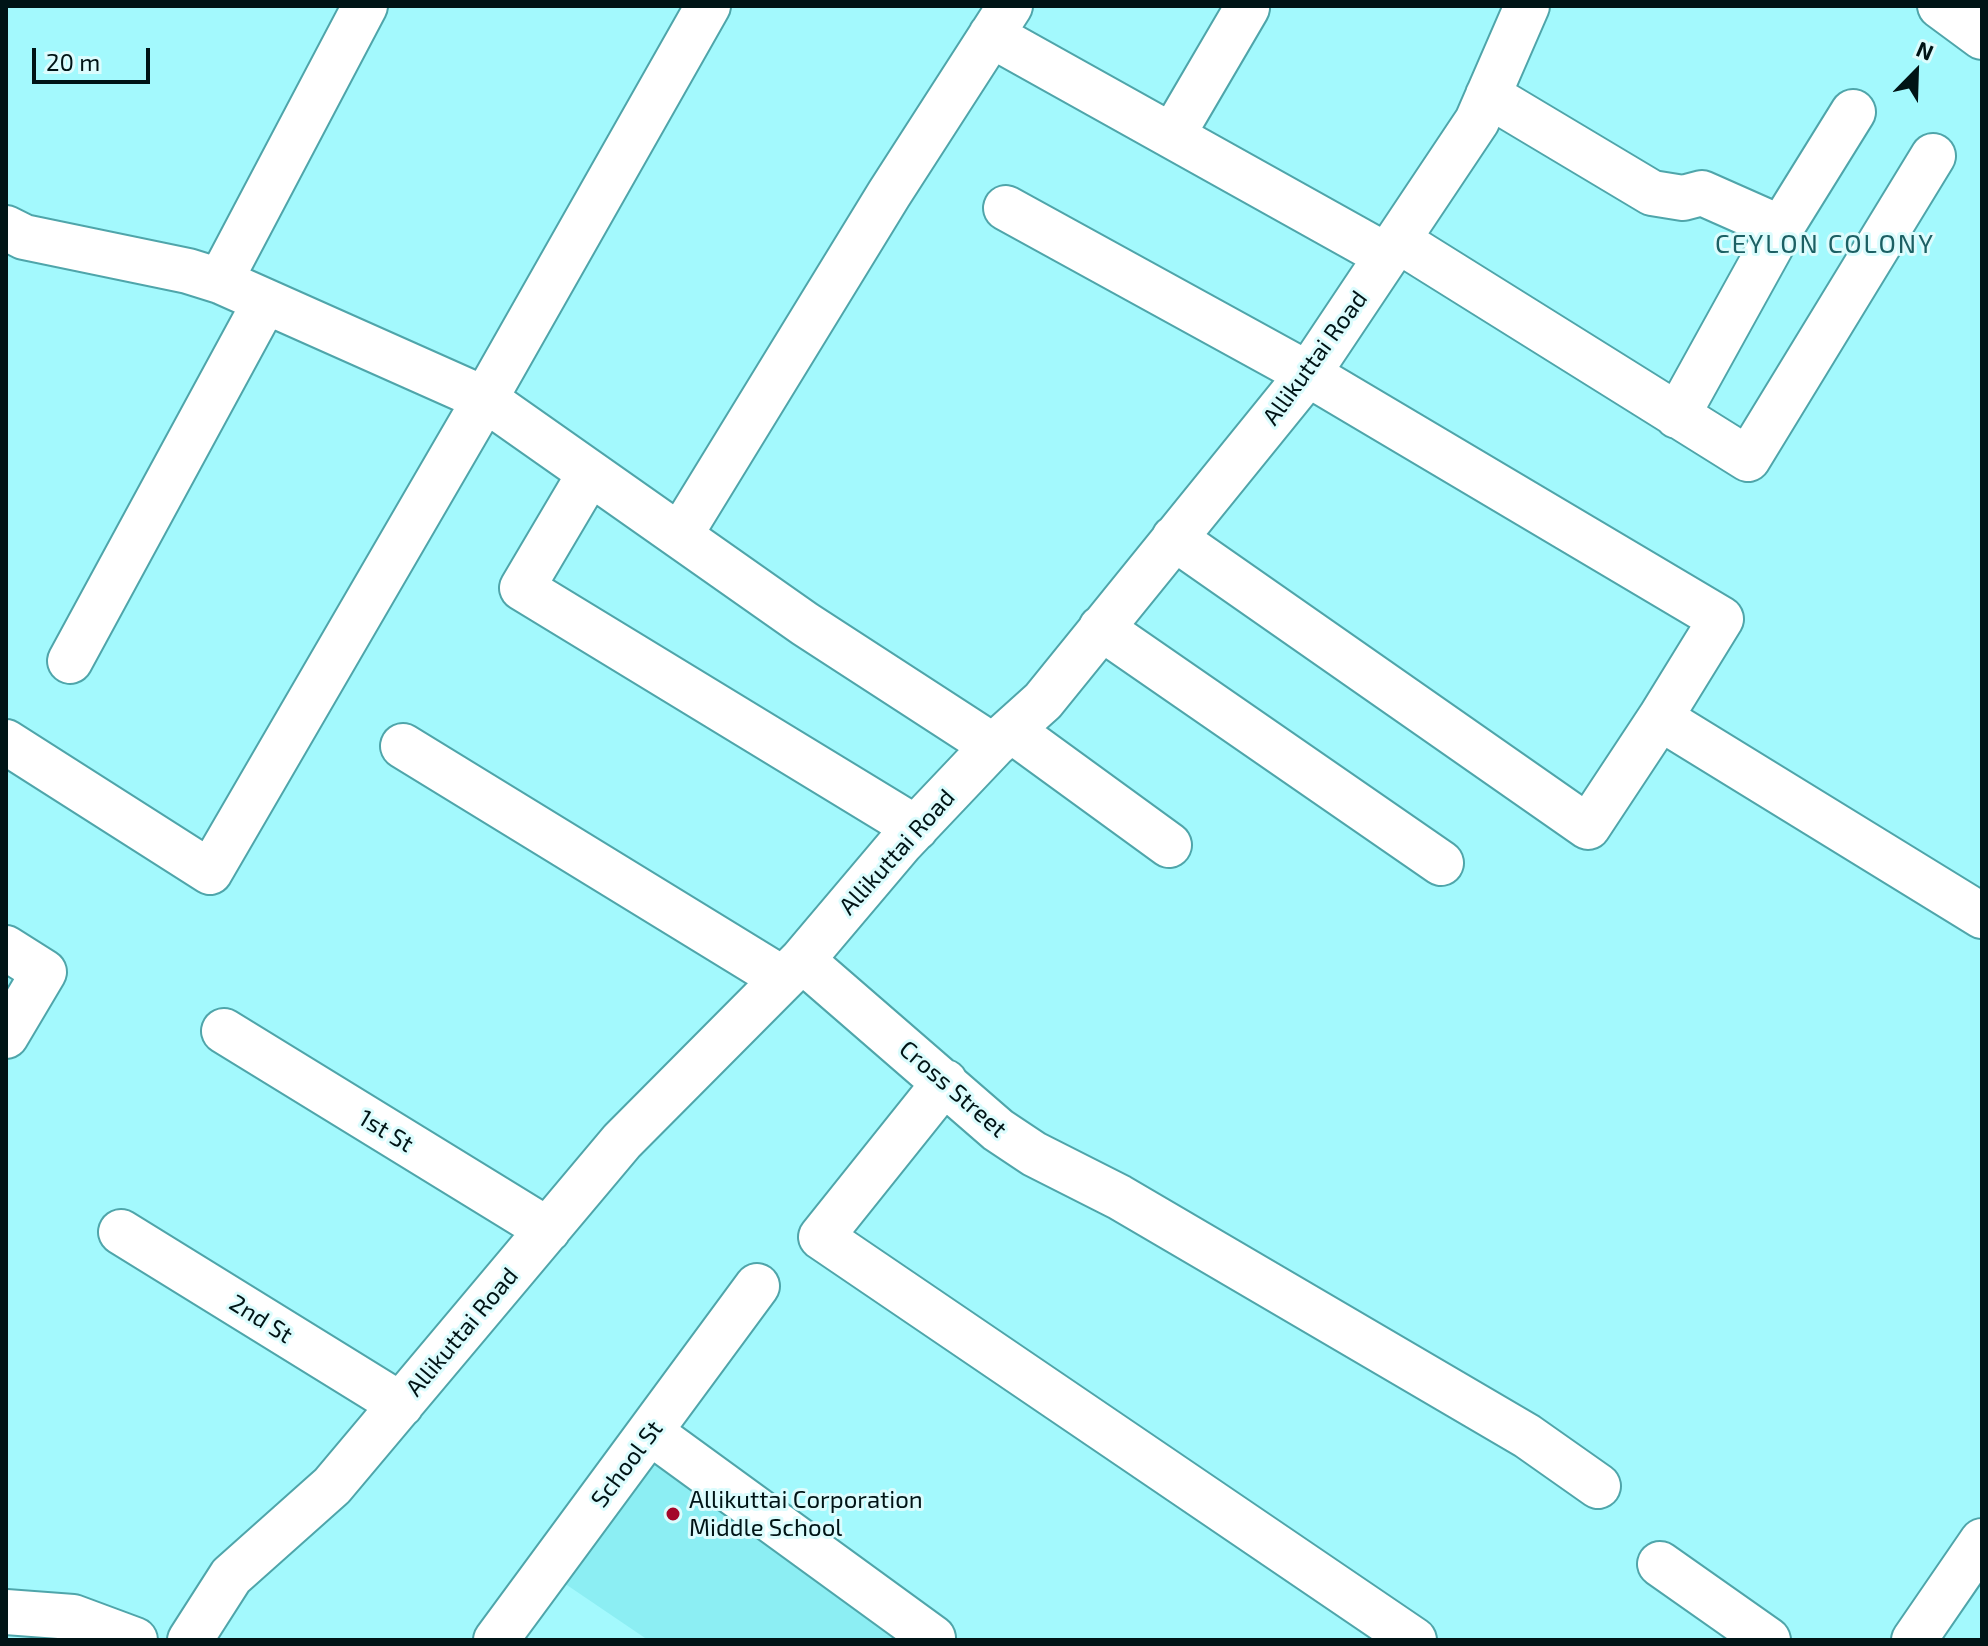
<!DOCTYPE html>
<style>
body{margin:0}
#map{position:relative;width:1988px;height:1646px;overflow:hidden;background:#a3f9fd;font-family:"Exo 2",sans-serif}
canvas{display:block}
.frame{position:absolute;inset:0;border:8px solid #001416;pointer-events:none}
.north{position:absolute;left:1876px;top:32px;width:80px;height:80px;-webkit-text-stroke:6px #dcfcfd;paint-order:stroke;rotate:23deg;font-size:22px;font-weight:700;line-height:32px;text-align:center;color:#001416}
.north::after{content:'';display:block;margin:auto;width:28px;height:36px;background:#001416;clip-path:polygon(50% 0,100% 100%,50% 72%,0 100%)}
.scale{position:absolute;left:32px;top:48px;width:118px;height:36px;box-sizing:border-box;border:4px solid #001416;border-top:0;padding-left:10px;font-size:24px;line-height:28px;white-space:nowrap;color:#001416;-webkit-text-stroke:6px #dcfcfd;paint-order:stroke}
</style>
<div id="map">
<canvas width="1988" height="1646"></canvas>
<div class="frame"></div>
<div class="north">N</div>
<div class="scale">20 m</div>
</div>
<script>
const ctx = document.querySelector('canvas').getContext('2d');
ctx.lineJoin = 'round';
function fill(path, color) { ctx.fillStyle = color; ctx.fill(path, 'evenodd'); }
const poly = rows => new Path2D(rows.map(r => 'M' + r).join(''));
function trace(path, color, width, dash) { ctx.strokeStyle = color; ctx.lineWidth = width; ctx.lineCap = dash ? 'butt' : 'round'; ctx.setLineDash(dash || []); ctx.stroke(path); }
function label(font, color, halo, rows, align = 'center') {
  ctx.font = font + ' "Exo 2",sans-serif'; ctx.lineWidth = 6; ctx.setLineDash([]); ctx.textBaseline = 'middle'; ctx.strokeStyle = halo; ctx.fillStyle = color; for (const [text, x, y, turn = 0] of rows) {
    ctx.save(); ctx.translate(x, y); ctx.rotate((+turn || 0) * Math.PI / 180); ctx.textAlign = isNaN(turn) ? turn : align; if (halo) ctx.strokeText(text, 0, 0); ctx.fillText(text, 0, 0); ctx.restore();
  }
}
const built = poly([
 [651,1449,917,1640,648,1640,558,1579]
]);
const minor = poly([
 [1940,6,1982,37],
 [991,35,1387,256],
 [1488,95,1652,193,1683,198,1702,193,1781,228,1853,112],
 [1172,136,1247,8],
 [1006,208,1308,374,1721,619,1660,718,1588,827,1174,538],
 [6,228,24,237,188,271,220,281,485,399,805,624,993,746],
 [1399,241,1748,459,1933,156],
 [220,281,365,6],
 [1677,416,1781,228],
 [590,473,522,588,916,828],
 [680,535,889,194,1010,6],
 [1101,628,1441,863],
 [70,661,265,302],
 [1660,718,1982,916],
 [1011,730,1169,845],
 [6,742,210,872,485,399,708,6],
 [403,746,783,979],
 [6,948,44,972,6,1036],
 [802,960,998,1130,1034,1154,1119,1197,1527,1436,1598,1486],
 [224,1031,548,1230],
 [945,1082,821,1237,1414,1640],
 [121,1232,401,1405],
 [650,1432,933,1638],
 [1660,1564,1768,1640],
 [190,1640,231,1576,332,1486,622,1141,802,960,901,843,993,746,1043,701,1308,374,1477,121,1527,6],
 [496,1640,757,1286],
 [1914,1640,1982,1541]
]);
const secondary = poly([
 [6,1612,73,1617,135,1640]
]);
const markers = [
 [673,1514,8,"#a4072a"]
];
const streetNames = [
 ["Allikuttai Road",1315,358,-54],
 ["Allikuttai Road",897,852,-48],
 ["Cross Street",953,1089,41],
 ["1st St",386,1131,31],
 ["2nd St",261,1319,32],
 ["Allikuttai Road",462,1332,-50],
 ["School St",627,1464,-53]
];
const poiNames = [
 ["Allikuttai Corporation",689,1500],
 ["Middle School",689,1528]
];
const neighbourhoodNames = [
 ["CEYLON COLONY",1825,244]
];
fill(built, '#8ceef3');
trace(minor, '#4fa5aa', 48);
trace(secondary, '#4fa5aa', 48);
trace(minor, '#fff', 44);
trace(secondary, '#fff', 44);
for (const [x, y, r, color] of markers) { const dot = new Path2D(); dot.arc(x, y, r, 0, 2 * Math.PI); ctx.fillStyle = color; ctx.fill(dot); trace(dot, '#dcfcfd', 3); }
label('24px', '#001416', '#dcfcfd', streetNames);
label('24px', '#001416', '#dcfcfd', poiNames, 'left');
ctx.letterSpacing = '2px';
label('26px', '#1c6064', '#dcfcfd', neighbourhoodNames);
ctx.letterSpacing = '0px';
</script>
